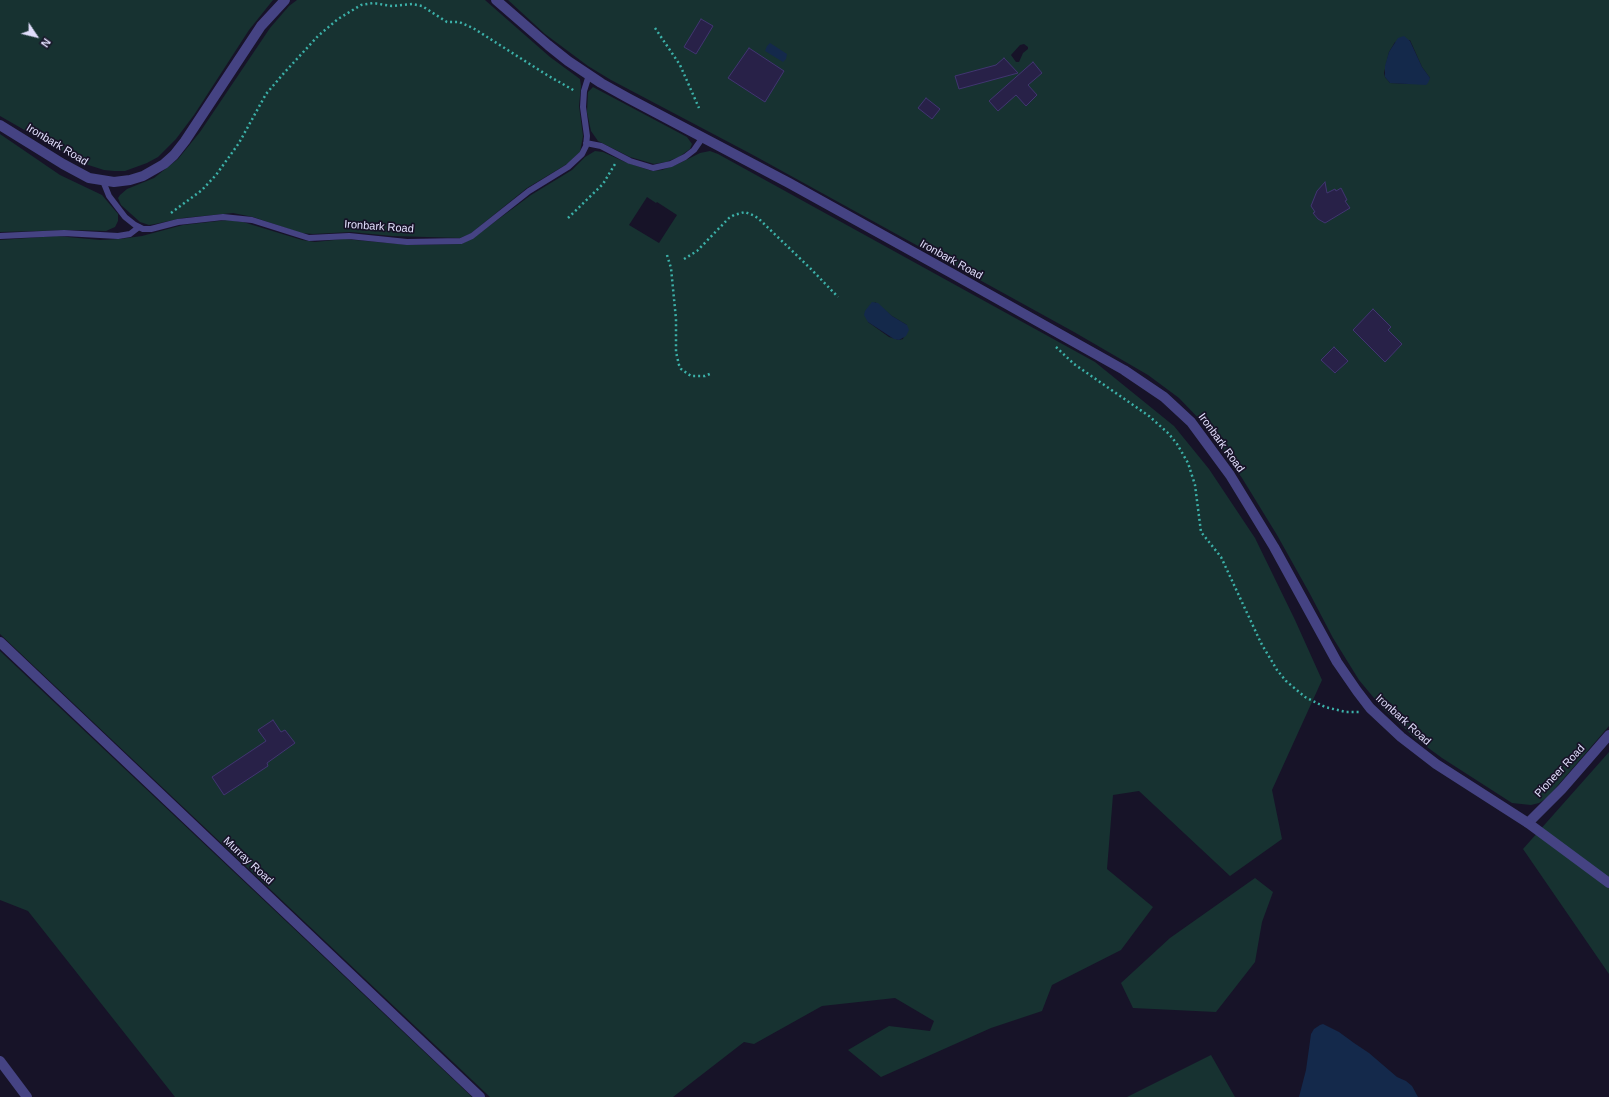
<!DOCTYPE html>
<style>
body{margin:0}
#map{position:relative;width:1609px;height:1097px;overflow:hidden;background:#171328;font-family:Helvetica,sans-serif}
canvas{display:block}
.north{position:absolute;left:16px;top:16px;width:40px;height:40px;-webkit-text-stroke:3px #171328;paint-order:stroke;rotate:125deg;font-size:11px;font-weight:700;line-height:16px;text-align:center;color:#e1defc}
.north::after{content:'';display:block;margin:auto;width:14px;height:18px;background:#e1defc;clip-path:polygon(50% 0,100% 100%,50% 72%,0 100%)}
</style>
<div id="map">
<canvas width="1609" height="1097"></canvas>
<div class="north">N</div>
</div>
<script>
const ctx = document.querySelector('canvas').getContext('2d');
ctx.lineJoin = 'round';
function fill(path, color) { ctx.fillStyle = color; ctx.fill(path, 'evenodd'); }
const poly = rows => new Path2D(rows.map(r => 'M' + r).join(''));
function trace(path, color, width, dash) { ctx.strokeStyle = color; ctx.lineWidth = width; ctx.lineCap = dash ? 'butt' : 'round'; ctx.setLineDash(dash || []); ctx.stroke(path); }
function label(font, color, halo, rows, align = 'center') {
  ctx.font = font + ' Helvetica,sans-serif'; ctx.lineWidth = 3.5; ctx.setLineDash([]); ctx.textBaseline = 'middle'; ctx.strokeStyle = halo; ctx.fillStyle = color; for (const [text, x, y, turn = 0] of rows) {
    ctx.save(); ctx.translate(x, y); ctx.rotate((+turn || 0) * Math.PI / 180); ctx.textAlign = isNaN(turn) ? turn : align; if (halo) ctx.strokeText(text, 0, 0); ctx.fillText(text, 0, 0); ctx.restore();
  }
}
const green = poly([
 [0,0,273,0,249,30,194,115,176,139,158,157,147,163,125,171,114,171,104,170,82,163,0,116],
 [297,0,485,0,550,57,580,79,581,86,579,106,583,136,580,152,567,164,527,188,470,234,460,238,392,236,351,232,313,234,301,233,253,217,233,213,183,218,155,224,149,225,140,222,121,205,118,198,120,195,127,189,154,178,178,159,200,132,270,28,289,6],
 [508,0,1609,0,1609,726,1547,798,1539,803,1531,805,1512,803,1442,758,1416,739,1401,725,1384,710,1359,680,1333,638,1310,594,1277,535,1242,478,1202,422,1179,398,1148,375,1074,332,753,155,611,80,588,66,545,34],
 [1410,40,1422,67,1430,78,1412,84,1390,83,1385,77,1384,73,1389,52,1395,42],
 [1024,44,1028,47,1028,49,1023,53,1019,62,1016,62,1011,55,1020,45],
 [1334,347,1347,361,1336,373,1322,360],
 [593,87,687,137,692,144,690,149,679,157,666,162,654,164,630,157,598,141,591,131,587,112,588,92],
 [0,134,60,175,102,195,118,214,118,221,115,227,106,231,73,230,0,232],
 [595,151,603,152,625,162,652,171,662,170,678,164,700,153,710,151,718,154,1095,362,1174,426,1209,469,1255,538,1295,620,1322,680,1272,790,1282,839,1230,876,1139,791,1113,795,1107,869,1153,907,1121,950,1052,985,1042,1011,991,1028,881,1077,848,1050,889,1026,930,1031,934,1021,895,998,822,1006,754,1044,744,1042,673,1097,490,1097,0,634,0,240,57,236,100,240,120,239,142,236,183,225,228,220,243,222,302,240,315,242,344,239,410,245,461,244,473,238,531,195,572,170,585,157],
 [647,197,656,203,657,202,677,215,659,243,629,225],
 [875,302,892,316,907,325,903,339,899,340,889,337,868,322],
 [0,651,235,873,472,1097,175,1097,28,911,0,900],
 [1609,752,1609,974,1523,849],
 [1255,878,1273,892,1262,922,1255,962,1216,1012,1133,1008,1121,983,1170,938],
 [1211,1055,1235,1097,1127,1097]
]);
const water = poly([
 [1404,36,1410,41,1422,67,1430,78,1428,83,1426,85,1390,83,1385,77,1385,66,1389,52,1398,38],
 [770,43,787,54,786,59,783,62,765,51,767,46],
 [872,302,878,303,892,316,907,325,909,330,906,336,899,340,894,339,868,322,864,315,865,311],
 [1323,1024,1339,1032,1354,1043,1369,1053,1397,1077,1406,1081,1412,1086,1418,1097,1299,1097,1306,1070,1311,1034,1314,1029,1320,1025]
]);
const building = poly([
 [701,19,713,26,696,54,684,47,701,19],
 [749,48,784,71,765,102,728,78,749,48],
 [1004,58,1018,73,959,89,955,76,996,65,1004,58],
 [1033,62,1042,73,1028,85,1037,95,1026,106,1016,95,998,111,989,101,1033,62],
 [926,98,940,109,932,119,918,108,926,98],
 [1325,182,1327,193,1335,189,1336,191,1341,188,1347,200,1345,201,1350,208,1325,223,1318,219,1313,213,1315,212,1311,206,1317,191,1325,182],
 [1373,309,1391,327,1388,330,1402,344,1385,362,1353,330,1373,309],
 [1334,347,1348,361,1335,373,1321,360,1334,347],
 [273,720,281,732,285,730,295,743,267,763,268,766,224,795,212,777,266,741,258,730,273,720]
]);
const path = poly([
 [655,28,680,65,699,108],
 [171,213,202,190,216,175,239,143,266,94,284,73,318,36,338,19,361,5,373,3,392,6,412,4,422,6,447,22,459,22,473,28,547,75,575,91],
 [568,218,603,184,615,164],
 [667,255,671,268,676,319,676,352,679,365,681,369,691,376,705,376,712,373],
 [684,259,697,251,729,218,734,215,745,212,755,216,760,220,811,269,838,297],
 [1056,347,1074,364,1149,416,1169,434,1177,444,1188,463,1195,485,1201,532,1221,557,1261,643,1277,670,1286,681,1305,697,1325,707,1346,712,1359,712]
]);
const service = poly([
 [586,143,601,146,630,161,653,168,671,164,685,157,694,150,703,137],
 [103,181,109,196,125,217,135,225,143,229,151,229,178,222,223,217,252,220,309,238,349,236,407,242,461,241,472,236,529,191,568,167,582,154,586,146,587,136,583,107,584,91,589,75],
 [0,236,64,233,118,236,130,234,139,227]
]);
const minor = poly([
 [0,642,480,1097],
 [1528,823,1562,789,1609,735],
 [0,1061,27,1097]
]);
const tertiary = poly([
 [496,0,548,45,568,61,601,83,628,98,789,183,953,274,1124,370,1164,397,1191,422,1230,475,1274,547,1337,662,1357,691,1370,708,1401,737,1436,764,1528,823,1609,883],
 [0,125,63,164,89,178,114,182,130,180,143,176,164,164,174,155,185,141,261,26,285,0]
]);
const streetNames = [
 ["Ironbark Road",57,145,31],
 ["Ironbark Road",379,227,4],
 ["Ironbark Road",951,260,29],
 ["Ironbark Road",1221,443,54],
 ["Ironbark Road",1403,720,42],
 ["Pioneer Road",1560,771,-47],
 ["Murray Road",248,861,43]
];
fill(green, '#173231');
fill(water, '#14294b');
fill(building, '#282148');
trace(building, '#413571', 1);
trace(path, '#3cb1a9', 2.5, [2, 3]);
trace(service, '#454383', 6);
trace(minor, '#454383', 10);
trace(tertiary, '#454383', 10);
label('11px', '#e1defc', '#171328', streetNames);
</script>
